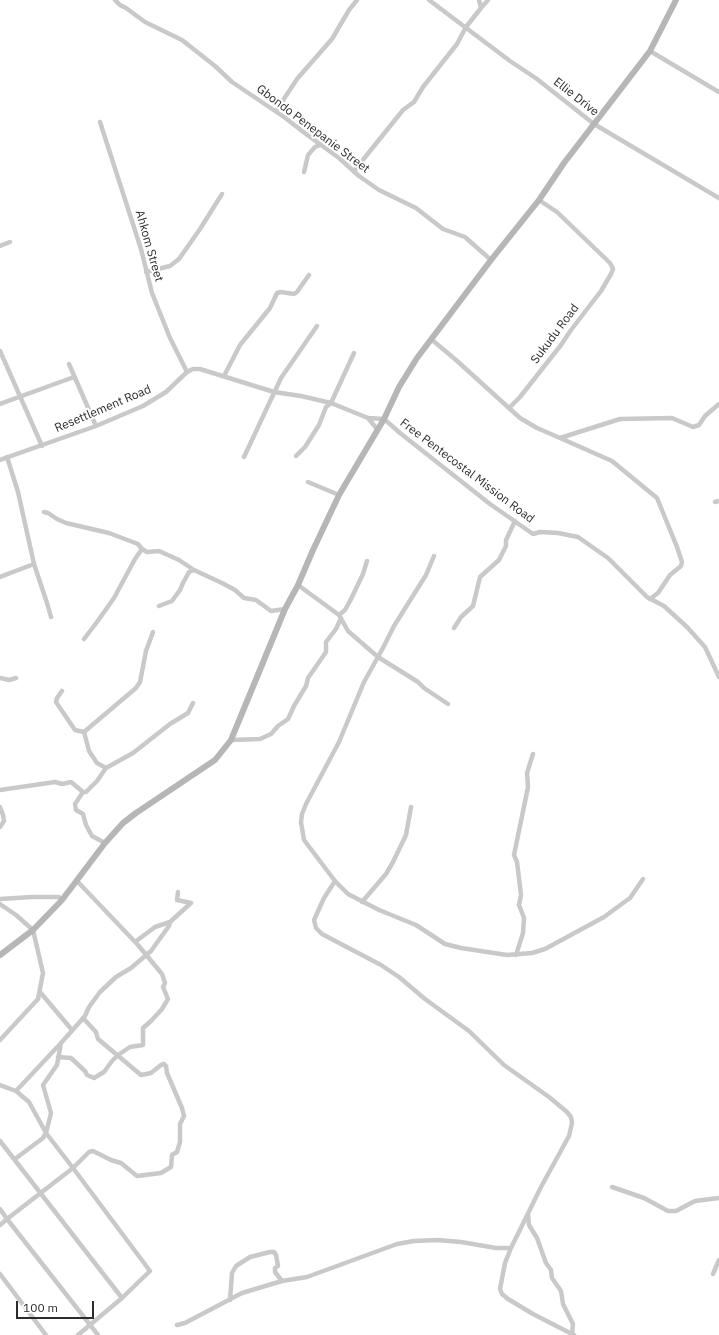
<!DOCTYPE html>
<style>
body{margin:0}
#map{position:relative;width:719px;height:1335px;overflow:hidden;background:#fff;font-family:"IBM Plex Sans",sans-serif}
canvas{display:block}
.scale{position:absolute;left:16px;top:1301px;width:78px;height:18px;box-sizing:border-box;border:2px solid #2c2c2c;border-top:0;padding-left:5px;font-size:12px;line-height:14px;white-space:nowrap;color:#2c2c2c;-webkit-text-stroke:3px #fff;paint-order:stroke}
</style>
<div id="map">
<canvas width="719" height="1335"></canvas>
<div class="scale">100 m</div>
</div>
<script>
const ctx = document.querySelector('canvas').getContext('2d');
ctx.lineJoin = 'round';
const poly = rows => new Path2D(rows.map(r => 'M' + r).join(''));
function trace(path, color, width, dash) { ctx.strokeStyle = color; ctx.lineWidth = width; ctx.lineCap = dash ? 'butt' : 'round'; ctx.setLineDash(dash || []); ctx.stroke(path); }
function label(font, color, halo, rows, align = 'center') {
  ctx.font = font + ' "IBM Plex Sans",sans-serif'; ctx.lineWidth = 4; ctx.setLineDash([]); ctx.textBaseline = 'middle'; ctx.strokeStyle = halo; ctx.fillStyle = color; for (const [text, x, y, turn = 0] of rows) {
    ctx.save(); ctx.translate(x, y); ctx.rotate((+turn || 0) * Math.PI / 180); ctx.textAlign = isNaN(turn) ? turn : align; if (halo) ctx.strokeText(text, 0, 0); ctx.fillText(text, 0, 0); ctx.restore();
  }
}
const minor = poly([
 [115,0,120,5,126,8,145,22,182,40,215,66,232,82,284,117,306,134,339,158,359,176,379,190,416,208,443,229,465,237,491,260],
 [429,0,510,61,537,79,594,124,719,198],
 [481,8,488,0],
 [650,51,719,92],
 [276,111,297,79,332,39,349,10,357,0],
 [100,122,141,249,152,293,170,338,187,372],
 [354,171,403,110,414,102,423,87,457,44,466,27,481,8,479,0],
 [304,172,308,155,315,147,320,145],
 [0,246,10,242],
 [146,272,170,266,179,259,200,229,222,194],
 [431,339,456,360,520,418,537,428,560,438,620,419,672,418,693,427,699,425,705,416,719,404],
 [0,351,42,446],
 [69,364,96,426],
 [224,376,240,345,270,308,277,293,281,292,294,294,297,292,309,275],
 [0,404,74,377],
 [509,408,520,397,561,345,571,330,601,291,611,274,613,269,610,263,557,212,539,200],
 [368,418,377,429],
 [560,438,612,461,657,498,677,547,682,562,681,566,670,575,658,593,650,599],
 [296,456,305,447,319,425,326,407,331,403,354,353],
 [7,457,18,492,34,564,47,603,51,617],
 [244,457,281,378,317,326],
 [0,460,96,426,143,406,166,392,187,372,193,369,200,369,274,392,301,396,331,403,368,418,384,419,400,433,490,504,533,534,540,532,558,533,578,537,608,558,647,597,664,606,687,627,705,647,719,677],
 [308,482,339,495],
 [715,502,719,501],
 [44,512,48,513,57,519,66,523,109,533,138,544,142,549,147,552,159,551,179,560,194,570,222,583,235,590,244,598,256,600,271,611,285,609],
 [434,556,426,575,394,626,384,646,364,682,339,742,306,804,302,814,301,822,304,840,335,881,348,894,379,910,416,925,445,944,461,948,507,955,532,953,545,949,604,917,630,898,643,879],
 [0,577,34,564],
 [298,585,339,615,348,631,378,657,418,682,424,688,448,704],
 [159,606,172,601,180,590,183,583,189,572,194,570],
 [339,615,345,610,350,601,363,574,367,561],
 [454,628,461,617,473,606,480,577,499,560,506,546,506,540,515,521],
 [84,639,97,622,114,598,135,559,142,549],
 [0,678,9,680,16,678],
 [62,691,57,698,56,702,58,705,75,730,84,732],
 [231,740,260,739,271,734,278,726,288,719,294,706,306,686,308,678,326,652,326,642,336,629,341,618],
 [106,768,97,763,89,751,84,732,136,688,140,682,146,651,153,632],
 [0,790,55,782,62,784,71,782,83,792,86,792,97,781,106,768,133,753,170,724,188,713,193,703],
 [83,792,75,804,76,810,83,814,86,825,92,836,105,843],
 [0,807,3,815,4,821,0,827],
 [335,881,324,898,314,920,316,928,322,934,381,965,399,977,425,999,469,1031,504,1065,549,1097,567,1112,571,1117,572,1123,569,1136,541,1187,511,1248,505,1263,500,1289,502,1294,508,1299,533,1314,574,1335],
 [178,892,177,900,191,903],
 [0,899,32,897,59,897,62,900],
 [362,902,386,874,393,862,406,835,411,807],
 [0,904,16,915,33,930,43,973,38,999,0,1040],
 [135,942,155,927,170,922,191,903],
 [516,955,523,933,524,918,519,905,521,895,517,862,514,855,528,787,527,773,533,754],
 [40,992,72,1030],
 [58,1057,71,1058,85,1071,87,1075,94,1078,104,1072,112,1061,118,1055,130,1047,143,1045,143,1028,151,1021,162,1009,168,999,163,987,165,983,162,974,138,945,77,881],
 [0,1085,16,1091,29,1102,46,1133,73,1168,89,1152,93,1151,111,1160,121,1163,137,1176,161,1173,171,1167,172,1155,177,1152,180,1142,180,1124,184,1116,182,1108,167,1073,166,1066,164,1064,161,1065,151,1073,141,1075,98,1039,96,1032,83,1018],
 [16,1091,61,1043],
 [0,1141,122,1298],
 [15,1159,43,1138,46,1133,51,1113,43,1085,57,1065,61,1043,85,1016,89,1007,100,992,116,977,131,968,151,951,169,926,170,922],
 [612,1187,644,1198,668,1211,676,1211,695,1201,719,1198],
 [0,1209,7,1219,73,1168,150,1271,122,1298,78,1335],
 [528,1214,529,1225,537,1238,546,1263,551,1270,552,1278,561,1291,563,1304,573,1324,572,1334],
 [0,1225,7,1219,98,1335],
 [0,1274,46,1335],
 [713,1274,719,1260],
 [230,1300,232,1273,236,1266,250,1257,270,1252,274,1252,276,1255,278,1266,275,1268,275,1272,282,1281],
 [177,1325,185,1323,242,1293,282,1281,307,1277,397,1244,414,1241,438,1240,461,1242,496,1248,511,1248]
]);
const secondary = poly([
 [0,955,33,930,62,900,105,843,123,823,136,813,215,760,231,740,285,609,298,585,313,550,339,495,384,419,399,387,417,358,491,260,539,200,564,163,650,51,676,0]
]);
const streetNames = [
 ["Ellie Drive",576,97,38],
 ["Gbondo Penepanie Street",313,129,37],
 ["Ahkom Street",149,246,74],
 ["Sukudu Road",555,334,-53],
 ["Resettlement Road",103,409,-23],
 ["Free Pentecostal Mission Road",467,471,37]
];
trace(minor, '#c9c9c9', 4.5);
trace(secondary, '#b6b6b6', 6);
label('12px', '#2c2c2c', '#fff', streetNames);
</script>
